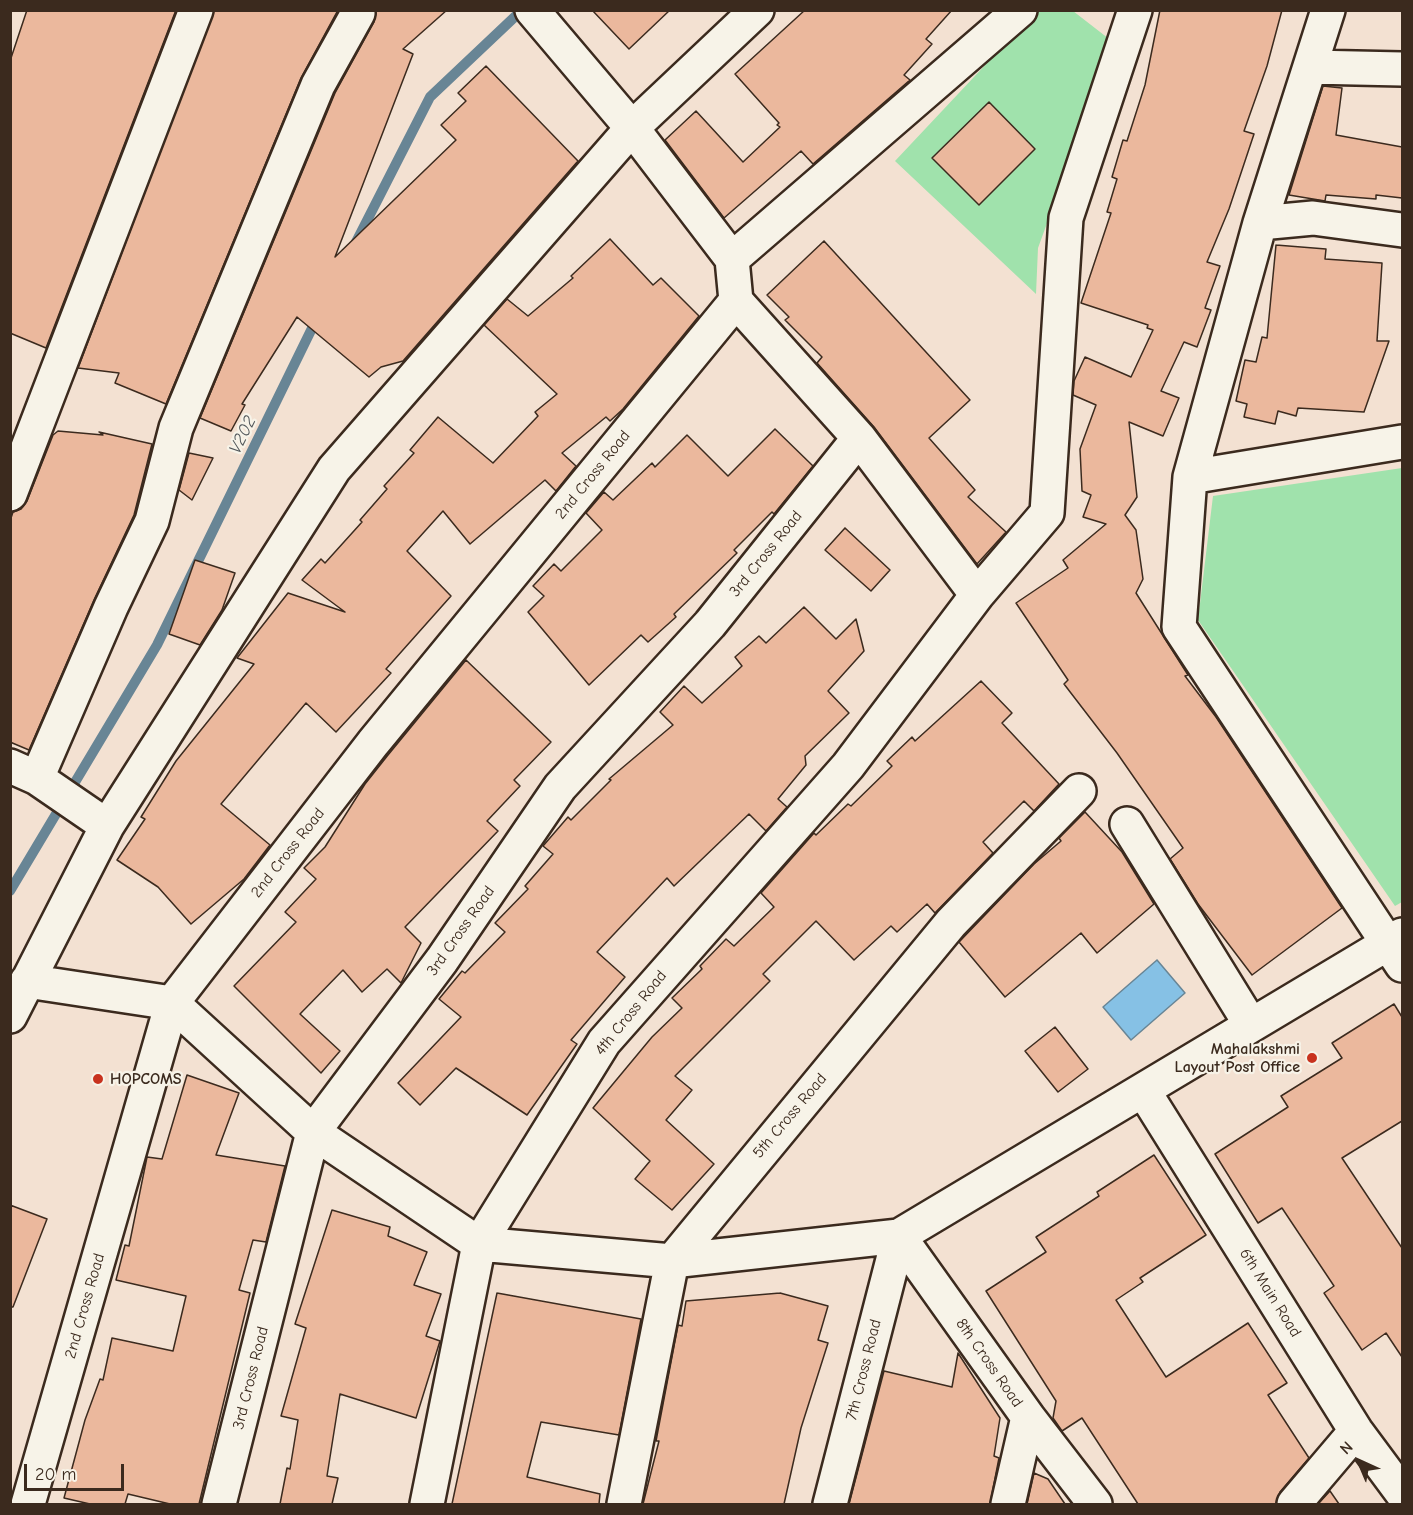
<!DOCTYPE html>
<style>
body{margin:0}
#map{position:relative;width:1413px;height:1515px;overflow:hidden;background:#f3e1d2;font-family:"Comic Neue",sans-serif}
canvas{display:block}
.frame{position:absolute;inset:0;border:12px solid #3b2a1e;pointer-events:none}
.north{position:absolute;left:1329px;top:1431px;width:60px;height:60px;-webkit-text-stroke:4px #f7f3e8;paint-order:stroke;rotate:316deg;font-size:16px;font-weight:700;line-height:24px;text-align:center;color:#3b2a1e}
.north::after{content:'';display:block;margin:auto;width:21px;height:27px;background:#3b2a1e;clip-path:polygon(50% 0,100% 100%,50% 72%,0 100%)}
.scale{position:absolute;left:24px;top:1464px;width:100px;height:27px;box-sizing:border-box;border:3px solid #3b2a1e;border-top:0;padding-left:8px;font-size:18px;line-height:21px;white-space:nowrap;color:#3b2a1e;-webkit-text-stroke:4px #f7f3e8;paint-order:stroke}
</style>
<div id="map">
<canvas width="1413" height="1515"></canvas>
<div class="frame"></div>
<div class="north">N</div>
<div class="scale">20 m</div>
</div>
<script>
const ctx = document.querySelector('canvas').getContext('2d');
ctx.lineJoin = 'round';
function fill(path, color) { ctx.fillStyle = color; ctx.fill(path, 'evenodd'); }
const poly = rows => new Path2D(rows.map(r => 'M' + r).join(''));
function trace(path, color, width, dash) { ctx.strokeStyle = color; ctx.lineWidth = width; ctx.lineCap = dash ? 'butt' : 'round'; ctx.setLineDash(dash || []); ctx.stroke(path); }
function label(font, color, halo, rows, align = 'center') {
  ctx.font = font + ' "Comic Neue",sans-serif'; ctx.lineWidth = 4.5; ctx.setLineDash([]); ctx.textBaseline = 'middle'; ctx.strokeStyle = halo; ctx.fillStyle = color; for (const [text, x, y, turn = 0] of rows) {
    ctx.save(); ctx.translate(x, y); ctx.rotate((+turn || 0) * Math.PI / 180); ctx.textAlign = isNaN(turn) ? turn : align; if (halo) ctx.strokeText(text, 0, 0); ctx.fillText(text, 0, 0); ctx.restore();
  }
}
const green = poly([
 [1036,11,1073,11,1113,42,1038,248,1036,294,895,161],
 [1402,468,1402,902,1395,906,1198,620,1213,496]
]);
const water = poly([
 [1157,960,1185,993,1131,1040,1103,1007,1157,960]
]);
const stream = poly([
 [355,244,430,97,522,10],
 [10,891,157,645,318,316]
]);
const building = poly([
 [27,10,176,10,46,348,10,333,10,61,27,10],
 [214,10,338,10,301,78,166,404,115,383,119,373,78,368,214,10],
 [376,10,447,10,403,49,413,54,335,257,456,140,441,125,466,101,458,93,486,66,578,161,403,361,381,367,369,377,297,317,242,404,245,405,231,431,200,418,335,93,374,22,376,10],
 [592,10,670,10,629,49,592,10],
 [805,10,952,10,926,39,932,44,904,75,910,80,813,164,801,151,724,218,665,140,696,111,743,162,780,127,777,125,779,123,735,74,805,10],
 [1160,10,1282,10,1267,66,1244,131,1254,134,1229,209,1207,262,1220,266,1205,308,1211,310,1197,347,1184,342,1161,391,1179,398,1163,436,1129,422,1137,497,1125,515,1136,530,1143,579,1136,593,1188,675,1185,676,1216,717,1342,908,1252,975,1198,904,1170,859,1183,848,1117,753,1064,684,1068,680,1016,603,1068,568,1063,560,1106,524,1083,517,1091,495,1082,491,1080,449,1096,405,1073,395,1074,381,1085,357,1131,377,1153,330,1147,328,1148,325,1081,303,1111,213,1107,212,1117,179,1112,177,1123,140,1127,141,1145,85,1160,10],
 [1323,86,1342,88,1336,135,1402,147,1402,198,1376,195,1376,199,1326,195,1325,201,1289,195,1323,86],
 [989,102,1035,149,979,205,932,158,989,102],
 [610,239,653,285,661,278,699,316,623,409,610,421,606,417,562,453,576,466,556,491,545,480,470,544,443,511,407,551,451,596,386,669,391,673,336,732,306,703,221,804,270,845,244,879,191,924,158,887,117,860,145,819,141,817,176,761,254,664,237,658,288,593,345,612,302,580,321,559,325,563,362,522,360,520,387,489,384,486,414,453,410,450,438,417,493,463,538,416,535,412,557,394,484,325,507,299,528,316,573,278,571,276,610,239],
 [824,241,970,400,929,438,975,490,968,497,1006,532,977,564,874,427,817,363,822,357,785,320,789,317,767,295,824,241],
 [1276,245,1326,249,1325,259,1382,263,1377,341,1389,341,1364,412,1298,408,1296,416,1278,411,1275,424,1244,417,1247,404,1236,401,1245,360,1256,362,1262,337,1267,338,1276,245],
 [775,429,813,466,774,514,772,512,734,550,737,553,674,614,676,617,648,642,641,635,589,685,528,612,544,596,533,586,554,564,561,571,602,530,586,513,604,492,613,500,652,463,655,467,687,435,728,476,775,429],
 [58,431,103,435,99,432,152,444,134,515,94,600,29,750,10,742,10,521,13,512,21,509,27,501,53,435,58,431],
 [189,453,213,458,192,500,179,490,189,453],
 [845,528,890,570,871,591,825,550,845,528],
 [195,560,235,573,222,610,200,645,169,634,195,560],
 [804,607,836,639,856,619,864,651,828,691,849,713,805,756,806,765,778,799,787,807,766,831,749,814,674,886,667,878,597,952,625,977,571,1040,577,1044,527,1115,456,1068,420,1105,398,1083,461,1017,439,999,462,971,465,973,505,932,495,923,528,889,525,886,553,854,543,846,568,817,571,820,611,780,609,779,673,725,660,712,684,686,702,703,742,666,735,657,759,636,766,643,804,607],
 [466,660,551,742,514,780,520,786,487,821,498,831,405,927,421,943,401,983,387,969,362,992,343,970,300,1014,340,1051,321,1073,234,986,296,922,285,912,316,879,304,868,325,847,365,784,388,755,466,660],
 [981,681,1012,713,1002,723,1059,784,1034,811,1024,801,983,842,993,853,935,913,927,904,897,932,891,926,854,960,816,921,763,974,770,981,675,1076,692,1090,666,1120,714,1164,672,1210,635,1179,650,1161,593,1108,652,1037,682,1008,672,998,702,969,700,966,726,939,734,946,774,907,761,893,814,833,816,835,848,804,851,806,892,766,887,761,912,737,915,741,981,681],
 [1085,812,1122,852,1154,904,1097,953,1081,933,1005,997,959,942,1034,864,1061,841,1059,838,1085,812],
 [1394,1004,1402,1017,1402,1121,1342,1158,1402,1248,1402,1357,1386,1333,1362,1350,1324,1293,1334,1286,1282,1208,1258,1223,1215,1154,1288,1107,1281,1096,1342,1058,1332,1043,1394,1004],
 [1055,1027,1088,1069,1058,1092,1025,1051,1055,1027],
 [187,1075,239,1093,216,1155,285,1166,266,1242,253,1240,239,1290,250,1293,199,1504,170,1504,128,1494,125,1504,90,1504,64,1498,85,1420,100,1379,103,1380,112,1338,173,1351,186,1296,116,1280,125,1245,129,1246,147,1157,162,1159,187,1075],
 [1154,1155,1206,1235,1140,1278,1143,1282,1116,1300,1166,1377,1248,1323,1287,1383,1268,1395,1309,1458,1280,1492,1276,1504,1138,1504,1082,1418,1062,1431,1053,1418,1056,1401,986,1291,1046,1252,1036,1237,1099,1196,1097,1192,1154,1155],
 [10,1205,47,1219,13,1307,10,1307,10,1205],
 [332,1210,390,1227,388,1236,427,1252,414,1285,441,1294,426,1336,440,1341,416,1418,340,1394,327,1476,338,1478,332,1504,280,1504,287,1468,290,1469,298,1420,281,1416,306,1328,295,1324,332,1210],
 [497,1293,641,1319,619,1435,541,1422,527,1477,600,1494,599,1504,452,1504,497,1293],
 [780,1293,828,1306,818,1340,828,1343,801,1428,784,1504,643,1504,659,1441,656,1441,678,1325,682,1326,686,1301,780,1293],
 [958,1353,1000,1418,994,1456,999,1458,990,1504,849,1504,884,1371,952,1387,958,1353],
 [1034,1473,1048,1479,1065,1504,1027,1504,1034,1473],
 [1330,1491,1339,1504,1318,1504,1330,1491]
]);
const minor = poly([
 [532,10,632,128,732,259,736,301,859,438,977,595,1047,513,1066,218,1135,10],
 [1328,10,1260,223,1190,477,1179,627,1402,965],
 [1310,67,1402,69],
 [1260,223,1313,218,1402,230],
 [732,259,1020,10],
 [1190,477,1402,442],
 [10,494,196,10],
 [10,766,37,778,107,826],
 [37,778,111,607,152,521,176,428,318,85,358,13],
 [1127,824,1251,1025],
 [27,981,172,1003,313,1132,479,1244,672,1261,899,1236,1402,935],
 [10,1016,107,826,334,469,632,128,757,10],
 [1143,1090,1356,1431,1402,1493],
 [899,1236,1028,1417,1008,1504],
 [1028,1417,1095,1504],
 [28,1504,172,1003,373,743,736,301],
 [219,1504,313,1132,442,960,560,787,710,624,859,438],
 [427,1504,479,1244,604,1042,848,766,977,595],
 [624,1504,672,1261,951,923,1079,791],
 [830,1504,899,1236],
 [1294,1504,1356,1431]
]);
const markers = [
 [1312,1058,6,"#c8321e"],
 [98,1079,6,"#c8321e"]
];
const streetNames = [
 ["2nd Cross Road",593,475,-51],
 ["3rd Cross Road",766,554,-51],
 ["2nd Cross Road",288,853,-52],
 ["3rd Cross Road",461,931,-55],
 ["4th Cross Road",631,1013,-51],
 ["5th Cross Road",790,1116,-50],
 ["6th Main Road",1270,1293,58],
 ["2nd Cross Road",85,1306,-74],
 ["8th Cross Road",989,1363,55],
 ["7th Cross Road",864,1370,-76],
 ["3rd Cross Road",251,1378,-76]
];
const poiNames = [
 ["Mahalakshmi",1300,1049],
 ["Layout Post Office",1300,1067],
 ["HOPCOMS",110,1079,"left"]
];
const waterNames = [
 ["V202",243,435,-64]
];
fill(green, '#a0e2ac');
fill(water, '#86c1e5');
trace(water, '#688595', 1.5);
trace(stream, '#688595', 10);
fill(building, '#ebb89d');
trace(building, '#3b2a1e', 1.5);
trace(minor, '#3b2a1e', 38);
trace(minor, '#f7f3e8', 33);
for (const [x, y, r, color] of markers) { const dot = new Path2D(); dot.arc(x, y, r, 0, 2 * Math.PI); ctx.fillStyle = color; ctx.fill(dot); trace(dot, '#f7f3e8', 2); }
label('16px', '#3b2a1e', '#f7f3e8', streetNames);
label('bold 16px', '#3b2a1e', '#f7f3e8', poiNames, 'right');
label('italic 18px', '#52575a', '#f7f3e8', waterNames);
</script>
